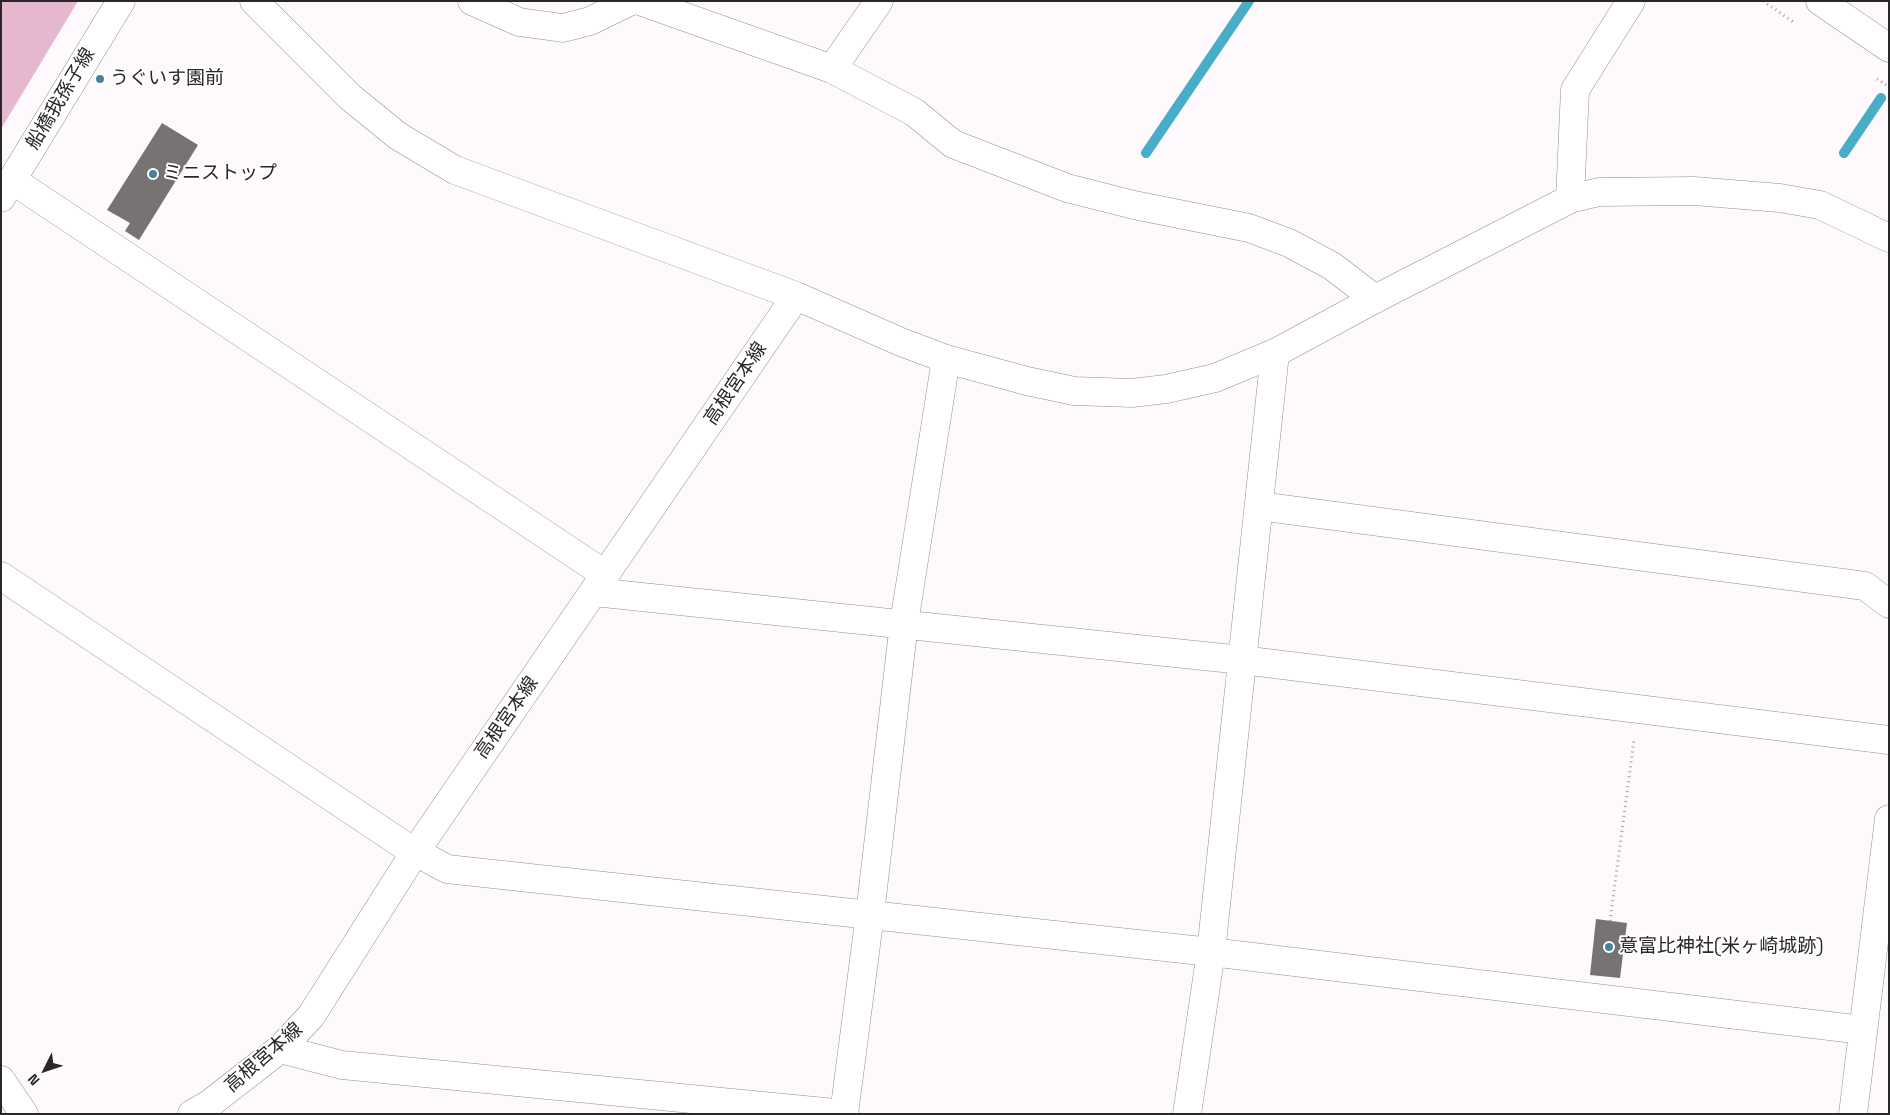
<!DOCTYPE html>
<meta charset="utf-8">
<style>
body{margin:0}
#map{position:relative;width:1890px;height:1115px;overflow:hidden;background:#fef9fc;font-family:"Space Grotesk",sans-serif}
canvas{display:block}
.frame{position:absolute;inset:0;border:2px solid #292728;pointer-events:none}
.north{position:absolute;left:20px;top:1045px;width:50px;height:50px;-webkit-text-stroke:4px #fff;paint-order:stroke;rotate:229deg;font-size:14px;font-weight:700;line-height:20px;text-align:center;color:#292728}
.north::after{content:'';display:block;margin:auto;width:18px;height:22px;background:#292728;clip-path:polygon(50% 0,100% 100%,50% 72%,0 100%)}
</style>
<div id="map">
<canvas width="1890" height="1115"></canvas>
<div class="frame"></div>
<div class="north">N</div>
</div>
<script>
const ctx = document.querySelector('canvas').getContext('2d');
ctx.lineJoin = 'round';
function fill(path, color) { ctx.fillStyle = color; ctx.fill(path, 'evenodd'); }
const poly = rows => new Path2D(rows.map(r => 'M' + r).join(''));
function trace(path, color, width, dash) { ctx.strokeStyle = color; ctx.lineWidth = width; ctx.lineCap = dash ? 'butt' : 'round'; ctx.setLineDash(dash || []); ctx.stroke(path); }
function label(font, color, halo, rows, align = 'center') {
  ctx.font = font + ' "Space Grotesk","Noto Sans JP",sans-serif'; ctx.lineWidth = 4; ctx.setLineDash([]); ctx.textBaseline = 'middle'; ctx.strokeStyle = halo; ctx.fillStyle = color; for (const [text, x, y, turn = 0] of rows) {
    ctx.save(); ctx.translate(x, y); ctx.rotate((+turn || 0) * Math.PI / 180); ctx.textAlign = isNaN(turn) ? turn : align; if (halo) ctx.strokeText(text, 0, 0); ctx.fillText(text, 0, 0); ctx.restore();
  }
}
const green = poly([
 [1,1,78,1,1,129]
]);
const stream = poly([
 [1146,153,1249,1],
 [1844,153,1881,98]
]);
const building = poly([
 [162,123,198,145,139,240,125,231,130,223,107,210],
 [1596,919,1627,923,1620,978,1590,975]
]);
const path = poly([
 [1763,1,1795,23],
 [1877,79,1889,87],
 [1610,921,1634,740]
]);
const street = poly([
 [472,1,519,22,563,28,590,21,631,1],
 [640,1,832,69,914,112,953,144,1067,188,1134,205,1249,228,1289,243,1332,266,1375,299],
 [832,69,879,1],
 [12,180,606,575],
 [1570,199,1575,90,1631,1],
 [1259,506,1865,586,1889,604],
 [1,576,405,846,447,869,1211,952,1863,1030],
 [594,592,1242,660,1889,740],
 [280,1049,342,1065,845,1114],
 [1,1080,24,1114],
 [192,1114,208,1105,280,1049,311,1016,415,852,796,296],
 [844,1114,870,914,904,623,946,359],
 [1187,1114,1211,952,1275,353],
 [1853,1114,1889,819]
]);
const secondary = poly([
 [254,1,350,97,398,136,455,170,796,296,901,342,946,359,1027,381,1074,391,1132,393,1166,389,1215,378,1275,353,1375,299,1570,199,1599,192,1694,191,1780,198,1820,205,1889,238],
 [1820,1,1889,48]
]);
const primary = poly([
 [1,198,121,1]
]);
const markers = [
 [100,79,5,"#438597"],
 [153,174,5,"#438597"],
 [1609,947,5,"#438597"]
];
const poiNames = [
 ["うぐいす園前",110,79],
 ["ミニストップ",163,174],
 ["意富比神社(米ヶ崎城跡)",1619,947]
];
const streetNames = [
 ["船橋我孫子線",61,99,-59],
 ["高根宮本線",736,384,-56],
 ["高根宮本線",507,718,-55],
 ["高根宮本線",264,1058,-41]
];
fill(green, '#e5b8cf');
trace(stream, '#48adc7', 10);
fill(building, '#777375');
trace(street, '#928e90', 29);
trace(secondary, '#928e90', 29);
trace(primary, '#928e90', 29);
trace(path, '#a29ea0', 3, [1, 4]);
trace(street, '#fff', 28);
trace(secondary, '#fff', 28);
trace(primary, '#fff', 28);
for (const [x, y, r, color] of markers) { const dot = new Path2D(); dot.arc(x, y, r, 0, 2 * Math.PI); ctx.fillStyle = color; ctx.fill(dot); trace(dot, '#fff', 2); }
label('19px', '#292728', '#fff', poiNames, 'left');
label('19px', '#292728', '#fff', streetNames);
</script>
